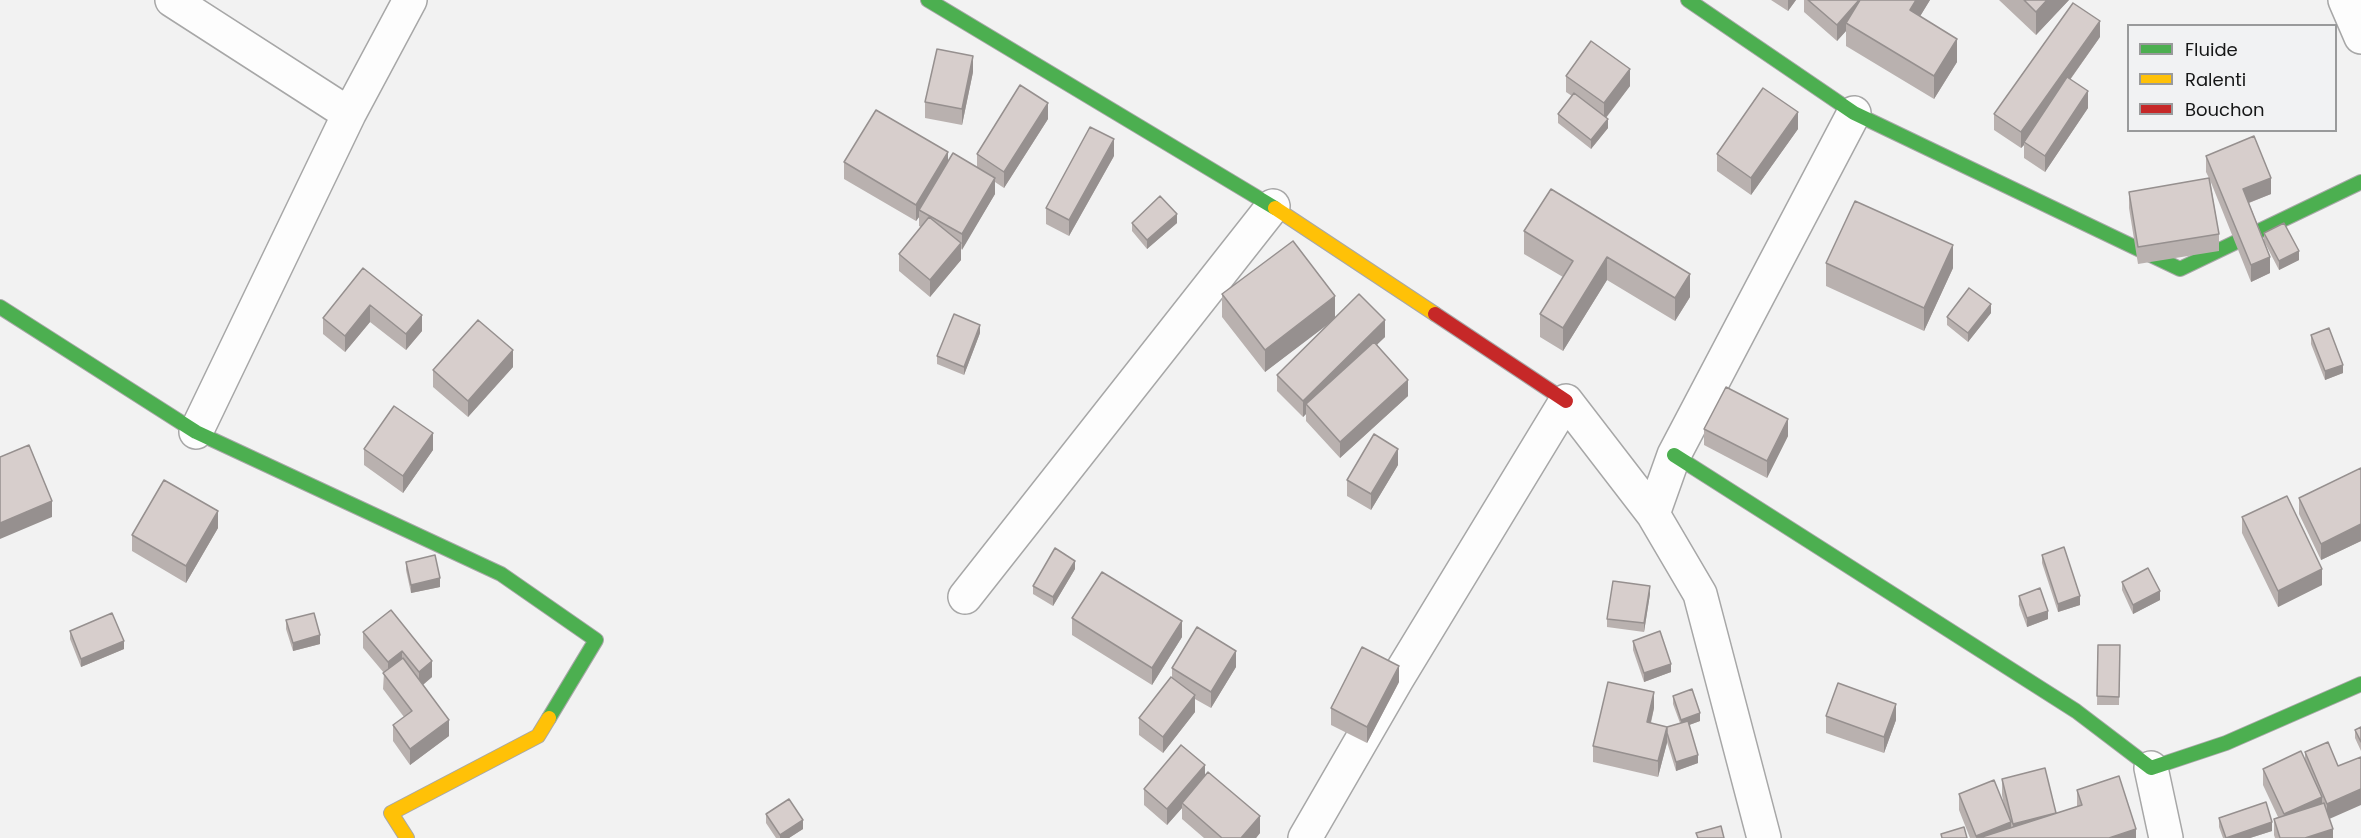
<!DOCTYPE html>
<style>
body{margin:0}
#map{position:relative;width:2361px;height:838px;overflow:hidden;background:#f2f2f2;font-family:Poppins,sans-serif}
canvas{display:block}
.legend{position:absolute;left:2127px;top:24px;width:210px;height:108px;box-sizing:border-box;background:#f1f2f3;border:2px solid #999a9b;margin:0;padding:8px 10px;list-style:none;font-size:18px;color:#161717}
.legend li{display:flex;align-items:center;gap:12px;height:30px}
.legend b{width:30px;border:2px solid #999a9b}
</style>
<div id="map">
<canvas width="2361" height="838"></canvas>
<ul class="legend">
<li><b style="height:8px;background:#4caf50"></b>Fluide</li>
<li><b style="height:8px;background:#ffc107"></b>Ralenti</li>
<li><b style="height:8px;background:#c62828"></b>Bouchon</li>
</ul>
</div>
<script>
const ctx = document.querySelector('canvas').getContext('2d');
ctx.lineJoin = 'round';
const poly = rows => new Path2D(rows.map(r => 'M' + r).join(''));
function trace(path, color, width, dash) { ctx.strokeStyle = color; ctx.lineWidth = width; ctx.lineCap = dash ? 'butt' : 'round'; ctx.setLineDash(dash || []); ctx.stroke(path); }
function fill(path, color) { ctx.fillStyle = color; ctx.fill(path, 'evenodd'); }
const street = poly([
 [172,0,349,114,196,432],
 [2345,0,2361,37],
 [349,114,410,0],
 [965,597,1273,206],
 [2151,768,2166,838],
 [1305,838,1397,679,1566,401,1653,514],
 [1764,838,1700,594,1653,514,1674,455,1854,113]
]);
const fast = poly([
 [928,0,1275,208],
 [1688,0,1854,113,2180,269,2361,182],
 [0,307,196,432,501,574,596,640,549,718],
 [1674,455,2076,711,2151,768,2226,743,2361,684]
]);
const slow = poly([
 [1275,208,1435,314],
 [407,838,391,813,538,736,549,718]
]);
const jam = poly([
 [1435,314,1566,401]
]);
const wall = poly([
 [1771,0,1796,0,1788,11],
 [1804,0,1930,0,1920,16,1957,62,1934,99,1846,46,1846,31,1837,41,1804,12],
 [1999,0,2069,0,2036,35],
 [2100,37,2070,80,2088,108,2045,172,2024,158,2024,145,2021,148,1994,130,1994,114],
 [973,72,962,125,925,118,925,102],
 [1566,76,1630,86,1606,118,1608,128,1591,149,1558,123,1558,114,1572,96,1566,92],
 [1048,119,1004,188,995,182,995,194,961,250,961,260,930,297,899,271,899,254,921,227,919,226,919,217,916,221,844,179,844,162,948,161,977,167,977,154],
 [1798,129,1751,195,1717,171,1717,154],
 [1114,156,1069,236,1046,224,1046,208],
 [2206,156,2271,194,2249,203,2264,241,2264,233,2299,260,2279,270,2265,243,2270,273,2251,282,2210,180,2219,234,2219,251,2138,264,2129,208,2129,192,2209,178,2206,172],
 [1551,189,1690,297,1675,321,1607,280,1563,351,1540,337,1540,314,1563,277,1524,254,1524,231],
 [1132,223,1177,223,1147,249,1132,231],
 [1826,263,1953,268,1924,331,1826,286],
 [363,268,422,331,406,350,370,322,345,352,323,334,323,318],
 [1222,294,1335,318,1385,337,1377,344,1408,396,1340,458,1306,421,1306,414,1303,417,1277,391,1277,375,1331,321,1265,372,1222,317],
 [1991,313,1968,342,1947,325,1947,317],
 [980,333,964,375,937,364,937,356],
 [2311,335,2343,373,2325,380,2311,344],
 [513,367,468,417,433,387,433,370],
 [1704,429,1788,436,1767,478,1704,445],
 [364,449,433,450,403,493,364,465],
 [1398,465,1371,510,1347,496,1347,480],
 [2361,468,2361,541,2321,560,2299,514,2299,498],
 [2242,517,2322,585,2278,607,2242,533],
 [218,528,186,583,132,551,132,535],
 [2042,555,2080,605,2058,612,2042,563],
 [406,562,440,587,411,593,406,570],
 [1075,569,1053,606,1033,594,1033,586],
 [2122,582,2160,600,2133,614,2122,590],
 [1650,594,1644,632,1607,627,1607,619],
 [2019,596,2048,619,2027,627,2019,605],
 [391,610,432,677,423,685,449,736,410,765,393,741,393,725,404,717,383,689,384,673,363,648,363,632],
 [1072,618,1182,637,1152,685,1072,635],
 [286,620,320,644,293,651,286,629],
 [70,631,124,649,81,667,70,639],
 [1633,641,1671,672,1644,682,1633,650],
 [2098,645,2120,645,2119,705,2097,705],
 [1236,667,1211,708,1195,699,1195,712,1163,753,1139,735,1139,718,1172,677,1172,668],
 [1399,682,1367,743,1331,725,1331,708],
 [1673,696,1700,721,1689,725,1698,763,1676,771,1667,742,1658,777,1593,762,1593,746,1654,708,1651,723,1667,727,1680,723,1673,704],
 [1826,716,1896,720,1884,753,1826,733],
 [2361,727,2361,751,2355,738,2355,730],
 [2328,742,2329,819,2333,838,2275,838,2274,835,2274,819,2278,817,2263,785,2263,769,2305,760,2305,752],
 [1205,775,1260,833,1256,838,1204,838,1182,819,1182,808,1167,825,1144,805,1144,789],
 [2002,779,2056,813,2077,807,2077,790,2136,838,1970,838,1959,810,1959,794,2004,805,2002,795],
 [766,814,803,829,789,838,776,838,766,823],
 [2219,818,2272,831,2250,838,2223,838,2219,827]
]);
const shadedWall = poly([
 [1788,0,1796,0,1788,11],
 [1859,0,1851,26,1846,23,1846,31,1837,41,1837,25],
 [1916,0,1930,0,1910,33,1910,10],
 [2047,0,2069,0,2036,35,2036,12],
 [2100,21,2100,37,2025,143,2024,142,2024,145,2021,148,2021,132],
 [1957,39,1957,62,1934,99,1934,76],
 [973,56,973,72,962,125,962,109],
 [1630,69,1630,86,1604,120,1604,103],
 [2088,91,2088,108,2045,172,2045,156],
 [1048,103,1048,119,1004,188,1004,172],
 [1798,112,1798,129,1751,195,1751,178],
 [1608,119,1608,128,1591,149,1591,140],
 [1114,139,1114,156,1069,236,1069,220],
 [948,152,948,169,919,210,919,217,916,221,916,205],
 [995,178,995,194,962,250,962,234],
 [2271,178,2271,194,2243,205,2243,189],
 [1177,214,1177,223,1147,249,1147,240],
 [961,243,961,260,930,297,930,280],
 [1953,245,1953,268,1924,331,1924,308],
 [2299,251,2299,260,2279,270,2279,261],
 [1607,257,1607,280,1563,351,1563,328],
 [2270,257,2270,273,2251,282,2251,265],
 [1690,274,1690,297,1675,321,1675,298],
 [1335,296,1335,319,1265,372,1265,350],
 [1991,304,1991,313,1968,342,1968,333],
 [370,305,370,322,345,352,345,336],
 [422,315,422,331,406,350,406,334],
 [1385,320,1385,337,1311,409,1306,404,1306,414,1303,417,1303,401],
 [980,325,980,333,964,375,964,367],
 [513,350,513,367,468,417,468,401],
 [2343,365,2343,373,2325,380,2325,371],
 [1408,380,1408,396,1340,458,1340,442],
 [1788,419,1788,436,1767,478,1767,461],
 [433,433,433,450,403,493,403,476],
 [1398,449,1398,465,1371,510,1371,494],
 [52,501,52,517,0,539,0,523],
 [218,511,218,528,186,583,186,566],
 [2361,524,2361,541,2321,560,2321,544],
 [1075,561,1075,569,1053,606,1053,597],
 [2322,569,2322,585,2278,607,2278,591],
 [440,578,440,587,411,593,411,585],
 [1650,586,1650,594,1644,632,1644,623],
 [2160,591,2160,600,2133,614,2133,605],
 [2080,596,2080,605,2058,612,2058,604],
 [2048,611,2048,619,2027,627,2027,618],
 [1182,621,1182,637,1152,685,1152,668],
 [320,635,320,644,293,651,293,643],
 [124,641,124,649,81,667,81,659],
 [402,651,402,668,388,678,388,662],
 [1236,651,1236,667,1211,708,1211,692],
 [432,661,432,677,419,688,419,672],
 [1671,664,1671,672,1644,682,1644,673],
 [1399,666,1399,682,1367,743,1367,727],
 [1654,692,1654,708,1647,738,1647,722],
 [1195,695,1195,712,1163,753,1163,737],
 [1896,704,1896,720,1884,753,1884,737],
 [1700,713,1700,721,1681,728,1681,720],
 [449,720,449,736,410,765,410,749],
 [1667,727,1667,743,1658,777,1658,761],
 [1698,755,1698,763,1676,771,1676,762],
 [1205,765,1205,781,1182,803,1182,808,1167,825,1167,809],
 [2361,789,2361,805,2327,820,2327,804],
 [2322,797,2322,813,2284,830,2284,814],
 [2056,813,2013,838,2013,824],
 [1260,816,1260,833,1256,838,1241,838],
 [803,820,803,829,789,838,780,838,780,835],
 [2011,822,2011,838,1976,838,1976,836],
 [2272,822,2272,831,2250,838,2226,838],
 [2136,829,2136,838,2109,838],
 [2333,829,2333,838,2305,838]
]);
const building = poly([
 [1808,0,1859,0,1837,25,1808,0],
 [1860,0,1916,0,1910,10,1957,39,1934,76,1846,23,1860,0],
 [2024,0,2047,0,2036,12,2024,0],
 [2073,3,2100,21,2021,132,1994,114,2073,3],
 [1591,41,1630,69,1604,103,1566,76,1591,41],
 [937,49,973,56,962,109,925,102,937,49],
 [2067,77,2088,91,2045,156,2024,142,2067,77],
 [1020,85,1048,103,1004,172,977,154,1020,85],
 [1763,88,1798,112,1751,178,1717,154,1763,88],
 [1574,93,1608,119,1591,140,1558,114,1574,93],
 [876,110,948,152,916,205,844,162,876,110],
 [1090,127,1114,139,1069,220,1046,208,1090,127],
 [2254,136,2271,178,2243,189,2270,257,2251,265,2206,156,2254,136],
 [953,153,995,178,962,234,919,210,953,153],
 [2209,178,2219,234,2138,247,2129,192,2209,178],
 [1551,189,1690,274,1675,298,1607,257,1563,328,1540,314,1573,261,1524,231,1551,189],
 [1160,196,1177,214,1147,240,1132,223,1160,196],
 [1855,201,1953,245,1924,308,1826,263,1855,201],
 [929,217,961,243,930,280,899,254,929,217],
 [2284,223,2299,251,2279,261,2264,233,2284,223],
 [1293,241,1335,296,1265,350,1222,294,1293,241],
 [363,268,422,315,406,334,370,305,345,336,323,318,363,268],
 [1969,288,1991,304,1968,333,1947,317,1969,288],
 [1359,294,1385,320,1303,401,1277,375,1359,294],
 [954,314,980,325,964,367,937,356,954,314],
 [478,320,513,350,468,401,433,370,478,320],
 [2329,328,2343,365,2325,371,2311,335,2329,328],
 [1374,342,1408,380,1340,442,1306,404,1374,342],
 [1726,387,1788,419,1767,461,1704,429,1726,387],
 [394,406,433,433,403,476,364,449,394,406],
 [1374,434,1398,449,1371,494,1347,480,1374,434],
 [29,445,52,501,0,523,0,457,29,445],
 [2361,468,2361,524,2321,544,2299,498,2361,468],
 [164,480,218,511,186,566,132,535,164,480],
 [2287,496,2322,569,2278,591,2242,517,2287,496],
 [2064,547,2080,596,2058,604,2042,555,2064,547],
 [1055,548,1075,561,1053,597,1033,586,1055,548],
 [435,555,440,578,411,585,406,562,435,555],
 [2148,568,2160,591,2133,605,2122,582,2148,568],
 [1102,572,1182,621,1152,668,1072,618,1102,572],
 [1613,581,1650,586,1644,623,1607,619,1613,581],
 [2040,588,2048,611,2027,618,2019,596,2040,588],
 [391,610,432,661,419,672,402,651,388,662,363,632,391,610],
 [112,613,124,641,81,659,70,631,112,613],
 [314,613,320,635,293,643,286,620,314,613],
 [1197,627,1236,651,1211,692,1172,668,1197,627],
 [1660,631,1671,664,1644,673,1633,641,1660,631],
 [2098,645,2120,645,2119,697,2097,696,2098,645],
 [1362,647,1399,666,1367,727,1331,708,1362,647],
 [403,658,449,720,410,749,393,725,412,711,383,673,403,658],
 [1171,677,1195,695,1163,737,1139,718,1171,677],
 [1608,682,1654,692,1647,722,1667,727,1658,761,1593,746,1608,682],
 [1838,683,1896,704,1884,737,1826,716,1838,683],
 [1692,689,1700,713,1681,720,1673,696,1692,689],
 [1688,721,1698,755,1676,762,1667,733,1667,727,1688,721],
 [2361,727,2361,742,2355,730,2361,727],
 [2328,742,2338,766,2361,757,2361,789,2327,804,2305,752,2328,742],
 [1181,745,1205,765,1167,809,1144,789,1181,745],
 [2301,751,2322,797,2284,814,2263,769,2301,751],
 [2045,768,2056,813,2013,824,2002,779,2045,768],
 [1208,772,1260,816,1241,838,1222,838,1182,803,1208,772],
 [2119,776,2136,829,2109,838,1979,838,2082,805,2077,790,2119,776],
 [1994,780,2011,822,1976,836,1959,794,1994,780],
 [789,799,803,820,780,835,766,814,789,799],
 [2266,802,2272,822,2226,838,2219,818,2266,802],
 [2324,803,2333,829,2305,838,2280,838,2274,819,2324,803],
 [1721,826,1724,838,1698,838,1696,833,1721,826],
 [1964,827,1967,838,1942,838,1941,834,1964,827]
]);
trace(street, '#a7a7a7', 36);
trace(fast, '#a7a7a7', 16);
trace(slow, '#a7a7a7', 16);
trace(jam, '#a7a7a7', 16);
trace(street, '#fdfdfd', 33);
trace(fast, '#4caf50', 14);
trace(slow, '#ffc107', 14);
trace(jam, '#c62828', 14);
fill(wall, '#b9b1af');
fill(shadedWall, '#96908f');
fill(building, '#d7cecc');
trace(building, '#96908f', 1.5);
</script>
